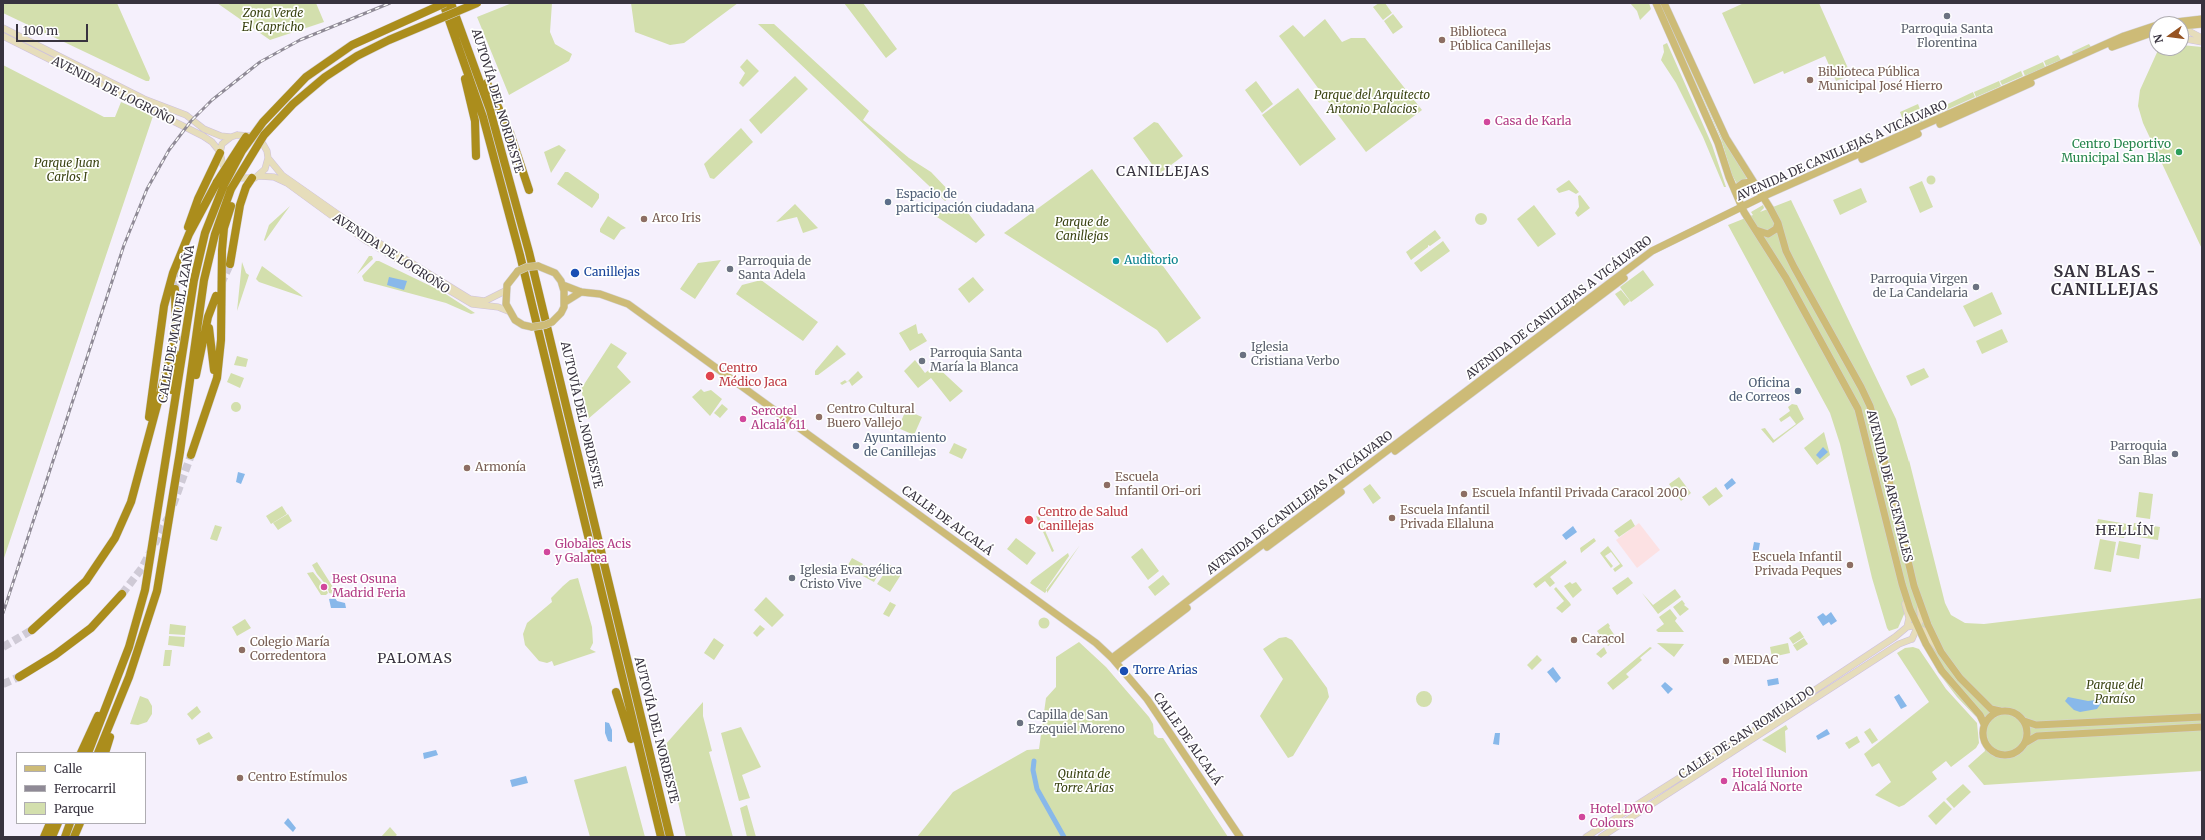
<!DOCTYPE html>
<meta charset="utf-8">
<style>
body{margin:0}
#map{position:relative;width:2205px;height:840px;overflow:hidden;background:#f5f0fc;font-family:Merriweather,serif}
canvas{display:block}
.frame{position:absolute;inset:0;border:4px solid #38333f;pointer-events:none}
.legend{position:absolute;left:16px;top:752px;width:130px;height:72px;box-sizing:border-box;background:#fff;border:1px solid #afadb2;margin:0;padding:5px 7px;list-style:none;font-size:12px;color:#38333f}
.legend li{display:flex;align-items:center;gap:8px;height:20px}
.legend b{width:20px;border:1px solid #afadb2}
.north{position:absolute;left:2149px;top:16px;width:40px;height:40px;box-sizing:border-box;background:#fff;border:1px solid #afadb2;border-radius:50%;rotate:256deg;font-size:11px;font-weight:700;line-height:16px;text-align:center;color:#38333f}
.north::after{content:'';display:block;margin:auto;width:14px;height:18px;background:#965322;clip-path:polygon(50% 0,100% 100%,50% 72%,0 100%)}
.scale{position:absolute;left:16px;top:24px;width:72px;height:18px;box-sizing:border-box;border:2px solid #38333f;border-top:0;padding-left:5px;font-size:12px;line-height:14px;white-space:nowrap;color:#38333f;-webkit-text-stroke:3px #fff;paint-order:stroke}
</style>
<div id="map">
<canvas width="2205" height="840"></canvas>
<div class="frame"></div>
<ul class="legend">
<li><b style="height:5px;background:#cdbb77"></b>Calle</li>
<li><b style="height:5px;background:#8f8a96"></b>Ferrocarril</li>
<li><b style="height:11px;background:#d3dfad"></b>Parque</li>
</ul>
<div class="north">N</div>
<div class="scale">100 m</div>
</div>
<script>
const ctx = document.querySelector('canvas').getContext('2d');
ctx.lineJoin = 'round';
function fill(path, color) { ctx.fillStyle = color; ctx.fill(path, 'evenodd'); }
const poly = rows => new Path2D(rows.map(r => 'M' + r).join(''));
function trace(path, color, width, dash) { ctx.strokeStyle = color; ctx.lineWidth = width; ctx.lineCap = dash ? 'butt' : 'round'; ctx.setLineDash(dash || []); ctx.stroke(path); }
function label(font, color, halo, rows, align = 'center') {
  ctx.font = font + ' Merriweather,serif'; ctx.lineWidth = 3.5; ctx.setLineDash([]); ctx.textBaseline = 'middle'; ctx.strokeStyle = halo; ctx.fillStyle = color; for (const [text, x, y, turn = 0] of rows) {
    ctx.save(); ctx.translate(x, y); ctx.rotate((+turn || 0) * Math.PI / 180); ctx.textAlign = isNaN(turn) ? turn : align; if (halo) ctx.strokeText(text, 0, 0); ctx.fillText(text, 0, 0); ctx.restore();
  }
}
const industrial = poly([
 [1639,523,1660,550,1637,568,1616,540]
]);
const green = poly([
 [3,3,117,3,150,78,149,81,146,81,3,13],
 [217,3,316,3,324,22,270,40],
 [512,3,552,3,550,32,555,44,572,54,569,61,509,95,477,17],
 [631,3,738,3,684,43,670,45,635,32],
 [844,3,863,3,897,49,886,58],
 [1379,3,1385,3,1392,13,1383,20,1373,7],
 [1630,3,1649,3,1651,9,1640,20,1637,11],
 [1660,3,1719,133,1747,178,1737,184,1732,175,1721,139],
 [1744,3,1819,3,1851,75,1836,81,1825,56,1784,74,1783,71,1754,84,1722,13],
 [1393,14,1403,27,1393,34,1384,21],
 [1325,19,1342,42,1351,38,1365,38,1422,110,1366,152,1279,36,1293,25,1304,37],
 [758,24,774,24,869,111,863,120,909,158,931,172,953,195,945,201],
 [3,31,130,95,130,96,3,33],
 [1667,43,1712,145,1726,187,1724,187,1703,137,1676,83,1661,60,1664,52,1663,45],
 [2089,44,2091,47,2073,55,2072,52],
 [2181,45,2202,47,2202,249,2143,123,2138,106,2140,90,2159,48,2181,48],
 [2058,55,2061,60,2046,66,2044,61],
 [747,59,759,71,743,87,739,83,745,73,740,67],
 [2043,62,2045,67,2025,76,2023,71],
 [3,65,104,117,115,117,121,102,153,116,3,561],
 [2021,71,2023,76,2002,85,2000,81],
 [795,76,808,89,761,134,749,120],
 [1256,81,1273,104,1262,113,1245,90],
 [1999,81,2001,86,1976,97,1974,92],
 [1298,88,1336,139,1300,166,1262,115],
 [1973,92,1975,97,1935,115,1933,111],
 [1918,104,1921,112,1903,120,1900,112],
 [1931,111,1934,116,1919,123,1917,118],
 [1913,119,1916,124,1899,131,1905,125],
 [1154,122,1158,123,1183,156,1159,174,1133,138],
 [741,128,753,142,714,179,710,178,704,164],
 [559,145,566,150,551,173,544,152],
 [1092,169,1201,318,1167,343,1157,330,1004,233],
 [565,172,568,172,599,194,599,198,592,208,557,184],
 '1926.5 180a4.5 4.5 0 1 1 9 0a4.5 4.5 0 1 1-9 0Z',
 [1569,180,1579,192,1576,194,1569,190,1559,193,1556,189],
 [1922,181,1933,207,1920,213,1909,187],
 [1861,188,1867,202,1840,215,1833,200],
 [1580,195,1590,208,1578,217,1575,213,1579,207,1578,196],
 [1791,200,1896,419,1909,462,1909,460,1945,603,1951,615,1965,623,1984,624,2202,598,2202,771,1984,785,1968,766,1985,751,1980,721,1957,697,1938,672,1905,612,1898,628,1889,631,1887,628,1872,578,1840,444,1830,413,1728,225,1753,215,1751,212,1763,205,1764,208,1760,212],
 [795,204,818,228,803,233,797,217,776,222],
 [962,205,985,235,976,243,931,213],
 [1534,205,1556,234,1538,247,1517,219],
 [290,206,282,217,265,241,264,240,269,225],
 '1475 219a6 6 0 1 1 12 0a6 6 0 1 1-12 0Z',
 [608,216,626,228,621,230,614,240,600,232,600,229],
 [1435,230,1441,238,1430,246,1428,245,1428,247,1411,260,1406,252],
 [1443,241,1450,251,1421,272,1414,263],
 [369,256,372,256,373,259,357,274],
 [721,260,695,299,680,289,698,263],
 [376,261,379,261,441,291,475,313,471,314,446,303,364,281,362,276],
 [242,262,246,273,249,275,237,311],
 [262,266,300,294,303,297,259,282,256,279],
 [1643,270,1654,285,1631,302,1620,287],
 [973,277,984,290,969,303,958,289],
 [761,280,818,322,803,341,736,294,742,285],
 [1621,290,1630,301,1624,306,1615,294],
 [1992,292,2002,314,1974,327,1963,306],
 [916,324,918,334,922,333,927,341,910,351,899,333],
 [2002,329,2008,342,1982,354,1976,341],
 [611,343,627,353,617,367,631,382,588,419,581,389],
 [837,345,846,354,818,375,815,375,815,371],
 [237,356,248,359,246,367,234,365],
 [915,360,925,373,935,365,963,391,950,402,931,378,918,388,904,371],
 [1924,368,1929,377,1911,386,1906,376],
 [858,371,863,377,852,386,849,381,842,385,840,383,845,380,847,382],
 [231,373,244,378,240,388,227,382],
 [701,389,704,392,711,390,722,399,710,416,692,397],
 '231 407a5 5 0 1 1 10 0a5 5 0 1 1-10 0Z',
 [722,404,728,409,720,418,714,413],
 [1792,404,1797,405,1804,419,1773,443,1761,429,1765,428,1774,440,1796,424,1790,416,1781,422,1779,419,1790,411,1788,407],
 [906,410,922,417,914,435,898,428],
 [1824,432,1830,455,1817,465,1804,448],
 [954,443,967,449,962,459,949,453],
 [1679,477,1691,493,1681,501,1669,484],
 [1370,484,1381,498,1373,504,1363,489],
 [1716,487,1723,496,1709,506,1702,497],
 [2139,492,2153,494,2150,519,2136,517],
 [282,506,287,514,271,524,266,516],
 [288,514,292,521,278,530,273,523],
 [1036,516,1039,517,1054,551,1052,552],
 [1631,519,1635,526,1619,537,1614,531],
 [2098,519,2127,524,2124,538,2095,533],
 [2134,523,2160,527,2158,540,2132,536],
 [215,525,222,527,217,541,210,539],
 [1016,538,1036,553,1027,565,1007,549],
 [1594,538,1596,541,1581,553,1580,548],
 [2100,539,2116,542,2111,572,2094,569],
 [2119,541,2141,545,2139,559,2116,555],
 [1080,545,1063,570,1047,593,1047,589],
 [1608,546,1623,566,1615,572,1613,569,1620,564,1611,552,1605,556,1613,566,1611,568,1600,553],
 [1142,548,1159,571,1148,580,1131,557],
 [1068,553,1069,556,1046,589,1047,590,1045,593,1030,583,1032,580],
 [852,558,863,564,859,571,848,565],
 [1565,560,1567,563,1550,577,1555,583,1550,587,1545,581,1536,588,1533,584],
 [317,562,338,595,329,593,327,586,317,574,312,565],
 [864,565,879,573,874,582,859,574],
 [890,565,902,573,890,592,877,584],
 [313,572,325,587,328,593,326,595,321,595,307,573],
 [1163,575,1170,584,1155,596,1148,587],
 [1628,577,1633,583,1617,595,1612,588],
 [578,578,592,627,593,643,590,649,596,652,554,666,552,661,547,663,539,661,525,645,523,634,527,623,552,602,551,598,563,586,570,580],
 [1570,582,1572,584,1576,582,1582,590,1573,598,1564,586],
 [1556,587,1570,603,1571,605,1562,613,1556,608,1564,601,1554,589],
 [1675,589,1681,597,1658,614,1642,593,1653,605],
 [766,597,784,615,772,627,754,610],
 [1682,600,1685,604,1684,605,1689,609,1680,616,1673,607],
 [890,602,896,605,889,617,883,614],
 [1670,609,1677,618,1675,621,1684,632,1658,632,1656,630,1664,624,1659,617],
 '1038.5 623a5.5 5.5 0 1 1 11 0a5.5 5.5 0 1 1-11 0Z',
 [245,619,251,628,237,636,232,627],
 [1608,623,1610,626,1609,627,1617,639,1608,646,1597,631],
 [170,624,186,626,185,635,169,634],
 [760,625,765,629,757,637,753,633],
 [1800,631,1804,637,1793,644,1789,638],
 [169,636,185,637,184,647,168,645],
 [1286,637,1292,640,1327,688,1329,697,1293,756,1288,758,1260,716,1283,679,1263,649,1279,638],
 [714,638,724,645,714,660,704,653],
 [1804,638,1808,644,1797,651,1793,645],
 [1079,642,1106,667,1149,717,1153,724,1154,734,1158,738,1163,738,1228,837,917,837,953,792,1027,750,1039,749,1046,698,1056,687,1056,657],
 [1657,643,1684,644,1674,657],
 [1788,643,1790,653,1772,657,1770,647],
 [1604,647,1607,653,1601,658,1596,654],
 [1650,647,1652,648,1640,658,1642,660,1626,674,1629,677,1613,690,1607,683],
 [1913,647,1919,649,1946,689,1977,723,1979,743,1976,748,1951,767,1946,761,1932,772,1937,779,1904,805,1899,807,1875,795,1891,782,1879,763,1872,767,1864,754,1929,702,1897,653,1905,648],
 [165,650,172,650,170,666,163,666],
 [1537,655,1542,660,1532,670,1527,665],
 '1416 699a8 8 0 1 1 16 0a8 8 0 1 1-16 0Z',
 [140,696,148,699,152,706,152,714,147,722,138,725,130,724],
 [703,702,703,716,712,751,709,752,733,837,686,837,665,745],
 [197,706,201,712,192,720,187,714],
 [1786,725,1788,729,1785,731,1786,753,1762,740],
 [741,727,761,767,742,775,750,798,739,801,721,733],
 [1870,728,1878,740,1872,744,1864,732],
 [209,732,213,738,199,745,196,739],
 [1857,736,1860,742,1849,749,1845,743],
 [626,766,645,837,590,837,574,780],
 [1963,784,1971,792,1954,808,1946,799],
 [1944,801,1952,809,1936,825,1928,816],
 [747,805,756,837,747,837,740,808],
 [390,827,397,835,394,837,381,837]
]);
const water = poly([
 [389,277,407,281,404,290,387,285],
 [1823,447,1828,452,1820,459,1816,455],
 [238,472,245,474,241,484,236,482],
 [1732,478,1736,483,1727,490,1724,485],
 [1573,526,1577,532,1566,540,1562,535],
 [1754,542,1760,543,1758,554,1752,553],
 [335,598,337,601,345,603,346,608,331,608,329,599],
 [1831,612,1837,621,1831,625,1829,622,1823,626,1817,617,1823,613,1826,616],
 [1553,667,1561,678,1556,683,1547,672],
 [1778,678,1779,684,1768,686,1767,680],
 [1665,682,1673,689,1668,694,1661,686],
 [1899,694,1907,706,1901,709,1894,697],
 [2068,697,2088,701,2104,699,2097,709,2080,712,2074,710,2065,701],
 [605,722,609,723,612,730,612,742,608,741,605,733],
 [1827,729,1830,734,1818,740,1816,736],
 [1495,733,1500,733,1499,745,1493,744],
 [436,750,438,755,424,759,423,753],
 [526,776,528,783,512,787,510,780],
 [288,818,296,828,293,832,284,823]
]);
const canal = poly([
 [1034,761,1033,770,1037,789,1064,837]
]);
const highwayTunnel = poly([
 [221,284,230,264],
 [175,289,177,268],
 [173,505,191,455],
 [122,594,142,568,168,518],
 [3,647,32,630],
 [3,684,19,677]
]);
const secondary = poly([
 [2181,27,2202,38],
 [3,28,144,99,186,115,204,129,221,136,231,137],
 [3,36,203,136,212,142,220,152],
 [2181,38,2202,42],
 [237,135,250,136,257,139,263,144,267,151,268,158,265,169,255,178,240,178,228,171,223,165,220,153,222,144,231,137,237,135],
 [268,158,282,175,376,241,470,299,485,301,505,291],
 [258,176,274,177,287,183,365,240,472,304,498,307,508,311],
 [1905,604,1909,618,1907,627],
 [1907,627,1912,626,1923,630,1940,651],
 [1912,639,1921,619,1920,609],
 [1586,837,1747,735,1895,637,1907,627],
 [1601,837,1899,644,1912,639]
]);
const primary = poly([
 [1656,3,1718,143,1729,177,1744,212,1786,278,1858,409,1902,584,1910,609,1926,644,1942,671,1980,715,1984,724],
 [1664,3,1726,138,1770,208,1778,223,1786,251,1794,267,1861,387,1870,406,1879,438,1914,586,1928,625,1941,652,1960,678,1991,709,2000,711],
 [2159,24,2202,19],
 [2181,26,2202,24],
 [2112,47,2157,31],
 [1940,124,2031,83],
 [1862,159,1918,134],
 [1737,194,1739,186,1743,183,1753,182,1757,185],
 [1756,230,1768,234,1776,229,1778,223],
 [538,266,555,273,561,281,564,291,564,307,561,313,552,322],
 [518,271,507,285,506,304,515,320,523,325,532,327],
 [563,285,581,292,600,294,628,304,1096,643,1112,658,1147,699,1240,837],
 [565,302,581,292],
 [1395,451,1624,278],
 [1267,547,1341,492],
 [1112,658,1652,251,1764,196,2124,36,2157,25],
 [1116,662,1187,608],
 '1983 733a22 22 0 1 1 44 0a22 22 0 1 1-44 0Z',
 [2024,721,2036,725,2202,717],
 [2025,743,2037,736,2202,727]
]);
const highway = poly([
 [443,3,483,117,520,255,661,837],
 [451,3,490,110,529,252,670,837],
 [465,79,475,121,476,156],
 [487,83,510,133,529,190],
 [188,227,198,199,220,153],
 [230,264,240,205,246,187,252,178],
 [175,289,176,338],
 [209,328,214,370],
 [196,375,208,317,216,296],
 [172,390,175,354],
 [149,417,164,306,173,273,189,234,217,182],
 [191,455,217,378,221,340,222,250,224,228,231,206],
 [32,630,86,581,115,538,131,502,176,335],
 [19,677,55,655,91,628,122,594],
 [616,692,631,739],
 [81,753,98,716],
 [88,753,129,647,145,590,194,280,205,233,224,185],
 [98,753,129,677,157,591,180,452,204,280,215,234,231,189],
 [105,753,110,737],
 [44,837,50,823],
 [52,837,58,823],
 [65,837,70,823],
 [74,837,80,823]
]);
const rail = poly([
 [3,613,124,245,147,189,169,150,191,121,212,100,260,62,300,40,390,3]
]);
const primaryBridge = poly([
 [518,271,527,267,538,266],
 [532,327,545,325,552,322]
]);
const highwayBridge = poly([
 [217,182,246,137],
 [224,185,242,151,263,122,306,77,352,45,445,3],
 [231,189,264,135,293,104,325,77,357,56,389,40,477,3]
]);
const markers = [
 [1947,16,4,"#6b7280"],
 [1442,40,4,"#8d6e63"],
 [1810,80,4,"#8d6e63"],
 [1487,122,4,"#d1479c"],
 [2179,152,4,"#2e9e5b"],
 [888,202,4,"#5c6f8a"],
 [644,219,4,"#8d6e63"],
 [1116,261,4,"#0f9aa8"],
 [730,269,4,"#6b7280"],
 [575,273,5,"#1a4fb4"],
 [1976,287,4,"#6b7280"],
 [1243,355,4,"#6b7280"],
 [922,361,4,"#6b7280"],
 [710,376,5,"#e0444e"],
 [1798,391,4,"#5c6f8a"],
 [819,417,4,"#8d6e63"],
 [743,419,4,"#d1479c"],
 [856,446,4,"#5c6f8a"],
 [2175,454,4,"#6b7280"],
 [467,468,4,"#8d6e63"],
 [1107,485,4,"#8d6e63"],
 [1464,494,4,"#8d6e63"],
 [1392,518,4,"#8d6e63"],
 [1029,520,5,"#e0444e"],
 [547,552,4,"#d1479c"],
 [1850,565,4,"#8d6e63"],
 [792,578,4,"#6b7280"],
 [324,587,4,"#d1479c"],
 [1574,640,4,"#8d6e63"],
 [242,650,4,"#8d6e63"],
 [1726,661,4,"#8d6e63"],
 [1124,671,5,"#1a4fb4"],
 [1020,723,4,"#6b7280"],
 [240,778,4,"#8d6e63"],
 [1724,781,4,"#d1479c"],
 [1582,817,4,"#d1479c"]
];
const parkNames = [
 ["Zona Verde",273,14],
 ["El Capricho",273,28],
 ["Parque del Arquitecto",1372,96],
 ["Antonio Palacios",1372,110],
 ["Parque Juan",67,164],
 ["Carlos I",67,178],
 ["Parque de",1082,223],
 ["Canillejas",1082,237],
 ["Parque del",2115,686],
 ["Paraíso",2115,700],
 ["Quinta de",1084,775],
 ["Torre Arias",1084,789]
];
const worshipNames = [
 ["Parroquia Santa",1947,30,"center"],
 ["Florentina",1947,44,"center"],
 ["Parroquia de",738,262],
 ["Santa Adela",738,276],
 ["Parroquia Virgen",1968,280,"right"],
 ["de La Candelaria",1968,294,"right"],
 ["Iglesia",1251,348],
 ["Cristiana Verbo",1251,362],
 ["Parroquia Santa",930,354],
 ["María la Blanca",930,368],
 ["Parroquia",2167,447,"right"],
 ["San Blas",2167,461,"right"],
 ["Iglesia Evangélica",800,571],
 ["Cristo Vive",800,585],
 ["Capilla de San",1028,716],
 ["Ezequiel Moreno",1028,730]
];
const educationNames = [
 ["Biblioteca",1450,33],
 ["Pública Canillejas",1450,47],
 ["Biblioteca Pública",1818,73],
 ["Municipal José Hierro",1818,87],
 ["Arco Iris",652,219],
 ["Centro Cultural",827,410],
 ["Buero Vallejo",827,424],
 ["Armonía",475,468],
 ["Escuela",1115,478],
 ["Infantil Ori-ori",1115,492],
 ["Escuela Infantil Privada Caracol 2000",1472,494],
 ["Escuela Infantil",1400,511],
 ["Privada Ellaluna",1400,525],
 ["Escuela Infantil",1842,558,"right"],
 ["Privada Peques",1842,572,"right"],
 ["Caracol",1582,640],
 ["Colegio María",250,643],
 ["Corredentora",250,657],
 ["MEDAC",1734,661],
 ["Centro Estímulos",248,778]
];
const streetNames = [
 ["AVENIDA DE LOGROÑO",113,91,27],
 ["AUTOVÍA DEL NORDESTE",497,101,73],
 ["AVENIDA DE CANILLEJAS A VICÁLVARO",1842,151,-24],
 ["AVENIDA DE LOGROÑO",391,254,33],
 ["AVENIDA DE CANILLEJAS A VICÁLVARO",1559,308,-37],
 ["CALLE DE MANUEL AZAÑA",177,324,-80],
 ["AUTOVÍA DEL NORDESTE",581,415,77],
 ["AVENIDA DE ARCENTALES",1889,486,76],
 ["AVENIDA DE CANILLEJAS A VICÁLVARO",1300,503,-37],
 ["CALLE DE ALCALÁ",947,521,36],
 ["AUTOVÍA DEL NORDESTE",656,730,76],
 ["CALLE DE SAN ROMUALDO",1747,733,-33],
 ["CALLE DE ALCALÁ",1187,739,55]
];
const hotelNames = [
 ["Casa de Karla",1495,122],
 ["Sercotel",751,412],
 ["Alcalá 611",751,426],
 ["Globales Acis",555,545],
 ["y Galatea",555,559],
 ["Best Osuna",332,580],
 ["Madrid Feria",332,594],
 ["Hotel Ilunion",1732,774],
 ["Alcalá Norte",1732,788],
 ["Hotel DWO",1590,810],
 ["Colours",1590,824]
];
const leisureNames = [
 ["Centro Deportivo",2171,145],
 ["Municipal San Blas",2171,159]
];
const serviceNames = [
 ["Espacio de",896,195],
 ["participación ciudadana",896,209],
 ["Oficina",1790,384,"right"],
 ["de Correos",1790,398,"right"],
 ["Ayuntamiento",864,439],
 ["de Canillejas",864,453]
];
const cultureNames = [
 ["Auditorio",1124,261]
];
const transitNames = [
 ["Canillejas",584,273],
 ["Torre Arias",1133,671]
];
const healthNames = [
 ["Centro",719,369],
 ["Médico Jaca",719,383],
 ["Centro de Salud",1038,513],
 ["Canillejas",1038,527]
];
const quarterNames = [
 ["CANILLEJAS",1163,172],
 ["HELLÍN",2125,531],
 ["PALOMAS",415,659]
];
const districtNames = [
 ["SAN BLAS -",2105,272],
 ["CANILLEJAS",2105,290]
];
fill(industrial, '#fce1e3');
fill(green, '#d3dfad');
fill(water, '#88b8ea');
trace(canal, '#88b8ea', 5);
trace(highwayTunnel, '#cfcad6', 8, [8, 4]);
trace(secondary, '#cdc0dd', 7);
trace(primary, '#d3d2d5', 8);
trace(highway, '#d3d2d5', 9);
trace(secondary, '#e6ddbb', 6);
trace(primary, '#cdbb77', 7);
trace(highway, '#ab8d1c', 8);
trace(rail, '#8f8a96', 3);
trace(rail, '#fff', 1.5, [4.5]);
trace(primaryBridge, '#d3d2d5', 8, []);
trace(highwayBridge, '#d3d2d5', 9, []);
trace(primaryBridge, '#cdbb77', 7);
trace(highwayBridge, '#ab8d1c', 8);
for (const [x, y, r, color] of markers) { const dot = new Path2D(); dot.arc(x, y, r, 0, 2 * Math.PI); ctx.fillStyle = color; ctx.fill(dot); trace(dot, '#fff', 1.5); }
label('italic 12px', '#3b4413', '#fff', parkNames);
label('12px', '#5b616d', '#fff', worshipNames, 'left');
label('12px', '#785e54', '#fff', educationNames, 'left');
label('12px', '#38333f', '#fff', streetNames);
label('12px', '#b23c85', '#fff', hotelNames, 'left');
label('12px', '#27864d', '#fff', leisureNames, 'right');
label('12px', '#4e5e75', '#fff', serviceNames, 'left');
label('12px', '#0d838f', '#fff', cultureNames, 'left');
label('12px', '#164399', '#fff', transitNames, 'left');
label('12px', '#be3a42', '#fff', healthNames, 'left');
ctx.letterSpacing = '1px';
label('14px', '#38333f', '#fff', quarterNames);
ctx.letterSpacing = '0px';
ctx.letterSpacing = '1px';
label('bold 16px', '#38333f', '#fff', districtNames);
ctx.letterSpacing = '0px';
</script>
